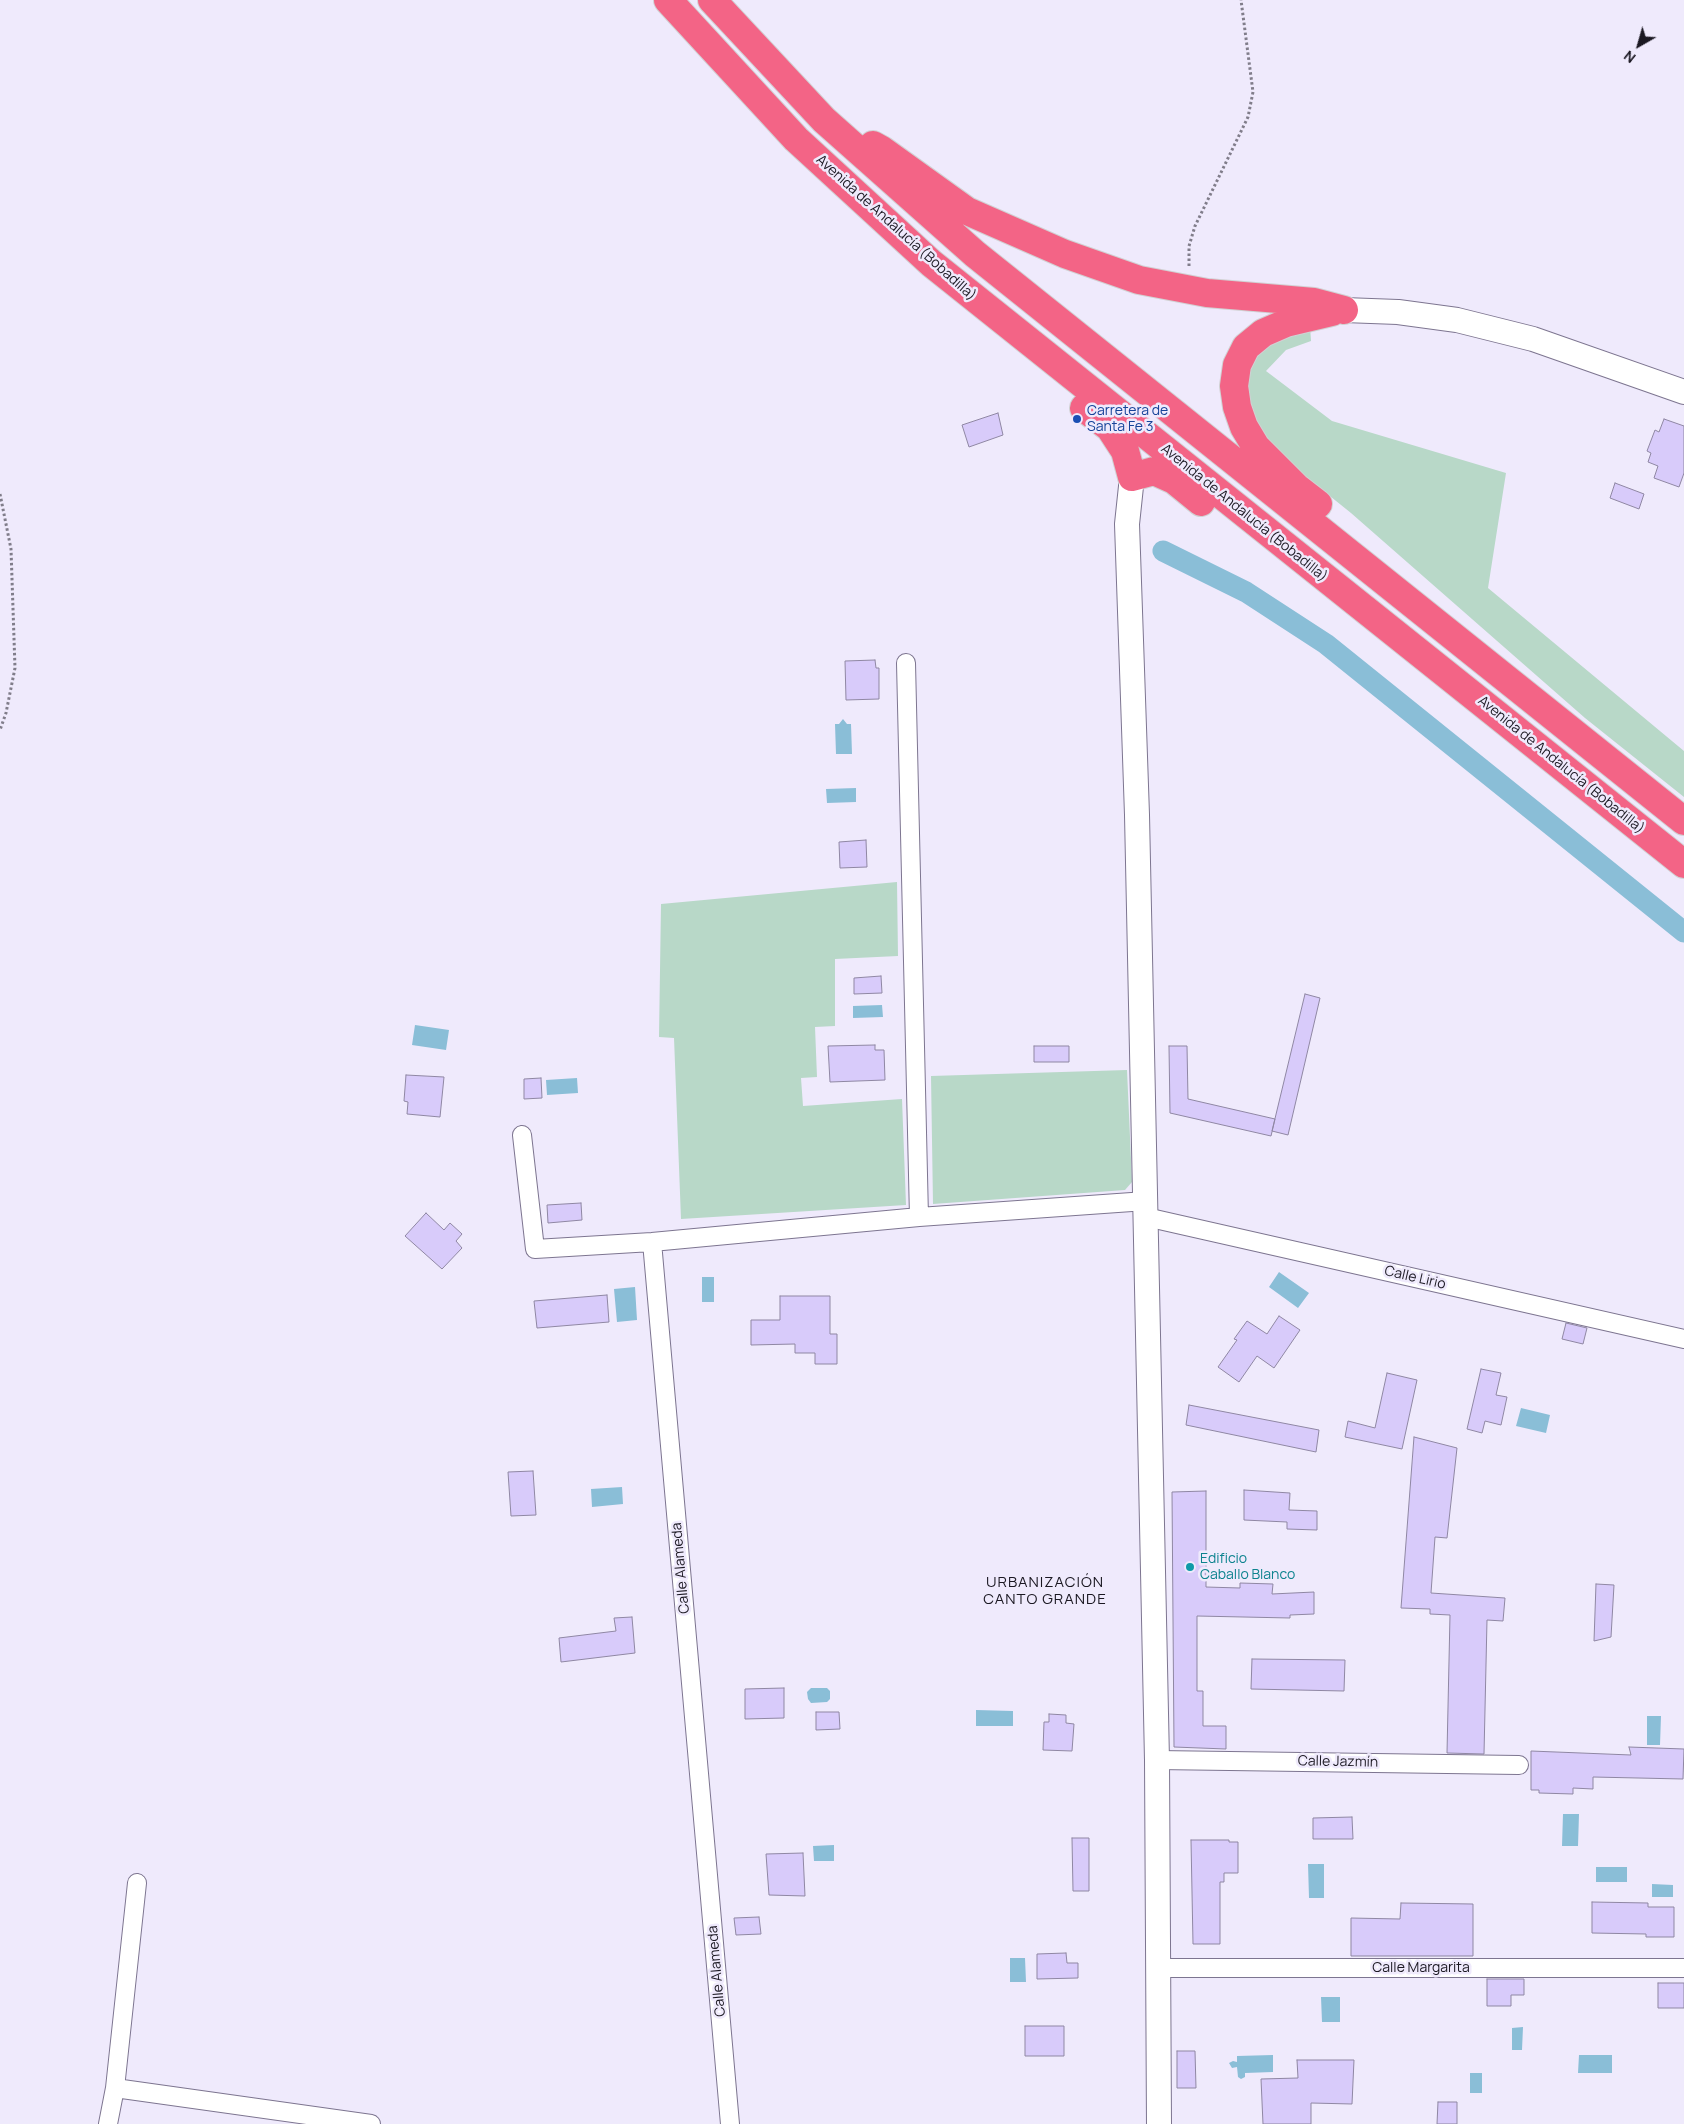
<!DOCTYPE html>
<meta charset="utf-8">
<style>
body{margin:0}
#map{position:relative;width:1684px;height:2124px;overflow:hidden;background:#efeafc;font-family:Manrope,sans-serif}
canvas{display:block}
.north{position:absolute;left:1614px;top:20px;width:50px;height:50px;-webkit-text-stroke:4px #efeafc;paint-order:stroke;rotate:218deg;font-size:14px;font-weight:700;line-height:20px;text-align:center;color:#1b1822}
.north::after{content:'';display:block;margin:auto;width:18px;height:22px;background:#1b1822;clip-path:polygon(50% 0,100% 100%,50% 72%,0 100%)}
</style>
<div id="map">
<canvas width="1684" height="2124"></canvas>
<div class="north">N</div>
</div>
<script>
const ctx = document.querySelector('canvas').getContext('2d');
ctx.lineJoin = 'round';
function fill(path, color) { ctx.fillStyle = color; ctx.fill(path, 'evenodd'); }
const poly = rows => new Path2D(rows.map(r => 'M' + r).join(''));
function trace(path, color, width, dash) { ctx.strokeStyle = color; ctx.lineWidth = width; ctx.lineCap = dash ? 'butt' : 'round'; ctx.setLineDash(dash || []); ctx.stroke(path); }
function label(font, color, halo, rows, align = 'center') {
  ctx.font = font + ' Manrope,sans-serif'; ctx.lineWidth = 5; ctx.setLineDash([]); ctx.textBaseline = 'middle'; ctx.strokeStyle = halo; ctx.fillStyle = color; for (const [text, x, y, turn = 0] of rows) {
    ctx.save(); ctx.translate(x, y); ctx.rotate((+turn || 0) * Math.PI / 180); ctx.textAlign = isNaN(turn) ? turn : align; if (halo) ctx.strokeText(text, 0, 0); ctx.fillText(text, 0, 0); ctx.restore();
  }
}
const green = poly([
 [1310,325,1311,341,1286,350,1266,371,1332,421,1506,473,1488,588,1684,751,1684,797,1585,718,1351,513,1285,460,1255,425,1245,399,1248,372,1254,357,1273,341],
 [897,882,898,956,835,959,835,1026,815,1027,817,1077,801,1078,803,1106,902,1099,906,1205,681,1219,674,1038,659,1037,661,904],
 [1127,1070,1132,1182,1125,1190,933,1204,931,1076]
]);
const water = poly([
 [843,719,847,724,851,724,852,754,836,754,835,724,839,724],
 [856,788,856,802,827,803,826,789],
 [882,1005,883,1017,853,1018,853,1006],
 [415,1025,449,1030,446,1050,412,1045],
 [577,1078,578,1093,547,1095,546,1080],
 [1279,1272,1309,1293,1298,1308,1269,1287],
 [702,1277,714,1277,714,1302,702,1302],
 [635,1287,637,1320,617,1322,614,1289],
 [1521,1408,1550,1415,1546,1433,1516,1426],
 [622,1487,623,1504,592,1507,591,1489],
 [811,1688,827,1688,830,1691,830,1699,827,1702,811,1703,808,1699,807,1692],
 [976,1710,1013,1711,1013,1726,976,1726],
 [1647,1716,1661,1716,1660,1745,1647,1745],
 [1563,1814,1579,1814,1578,1846,1562,1846],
 [834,1845,834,1861,814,1861,813,1846],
 [1308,1864,1324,1864,1324,1898,1309,1898],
 [1596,1867,1627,1867,1627,1882,1596,1882],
 [1652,1884,1673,1885,1673,1897,1652,1897],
 [1010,1958,1025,1958,1026,1982,1010,1982],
 [1321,1997,1340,1997,1340,2022,1322,2022],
 [1523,2027,1522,2050,1512,2050,1512,2028],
 [1273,2055,1273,2072,1245,2073,1245,2077,1241,2079,1238,2077,1237,2067,1232,2068,1229,2063,1233,2061,1237,2062,1237,2056],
 [1579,2055,1612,2055,1612,2073,1578,2073],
 [1470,2073,1482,2073,1482,2093,1470,2093]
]);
const canal = poly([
 [1163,551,1246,592,1326,644,1684,932]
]);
const building = poly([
 [998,413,1003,435,969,447,962,425,998,413],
 [1664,419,1684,426,1684,473,1679,487,1654,478,1658,466,1648,462,1651,453,1647,451,1655,430,1659,432,1664,419],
 [1615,483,1644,494,1639,509,1610,498,1615,483],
 [875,660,876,668,879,668,879,699,846,700,845,661,875,660],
 [866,840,867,867,840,868,839,842,866,840],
 [881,976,882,993,854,994,854,978,881,976],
 [1305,994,1320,998,1288,1135,1272,1131,1305,994],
 [875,1045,875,1050,884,1050,885,1080,830,1082,828,1046,875,1045],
 [1034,1046,1069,1046,1069,1062,1034,1062,1034,1046],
 [1169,1046,1187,1046,1188,1099,1275,1119,1271,1136,1170,1113,1169,1046],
 [406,1075,444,1077,440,1117,407,1114,408,1102,404,1101,406,1075],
 [541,1078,542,1098,524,1099,524,1079,541,1078],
 [581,1203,582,1220,548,1223,547,1205,581,1203],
 [426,1213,444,1230,450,1223,462,1234,456,1241,462,1248,442,1269,405,1236,426,1213],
 [607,1295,609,1322,537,1328,534,1301,607,1295],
 [780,1296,830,1296,830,1334,837,1334,837,1364,815,1364,815,1353,795,1353,795,1344,751,1345,751,1320,780,1320,780,1296],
 [1279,1316,1300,1330,1274,1368,1257,1356,1239,1382,1218,1367,1237,1340,1234,1339,1247,1321,1267,1334,1279,1316],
 [1566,1323,1587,1328,1583,1344,1562,1339,1566,1323],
 [1481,1369,1501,1373,1496,1395,1507,1397,1501,1425,1485,1421,1482,1433,1467,1429,1481,1369],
 [1387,1373,1417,1380,1402,1449,1345,1437,1348,1421,1375,1428,1387,1373],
 [1189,1405,1319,1430,1316,1452,1186,1425,1189,1405],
 [1414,1437,1457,1448,1447,1538,1435,1537,1431,1593,1505,1598,1503,1621,1487,1620,1484,1754,1447,1753,1450,1615,1430,1614,1430,1609,1401,1608,1414,1437],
 [533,1471,536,1515,511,1516,508,1472,533,1471],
 [1244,1490,1290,1493,1289,1510,1317,1511,1317,1530,1287,1529,1287,1522,1244,1520,1244,1490],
 [1206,1491,1206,1587,1240,1588,1240,1583,1273,1584,1272,1594,1314,1592,1314,1614,1290,1615,1290,1618,1197,1616,1197,1691,1203,1691,1203,1726,1226,1726,1226,1749,1174,1747,1172,1492,1206,1491],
 [1596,1584,1614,1585,1611,1637,1594,1641,1596,1584],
 [632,1617,635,1653,561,1662,559,1638,616,1631,614,1618,632,1617],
 [1252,1659,1345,1660,1344,1691,1251,1689,1252,1659],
 [784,1688,784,1718,745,1719,745,1689,784,1688],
 [816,1712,839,1712,840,1729,816,1730,816,1712],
 [1049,1714,1066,1715,1066,1723,1074,1724,1072,1751,1043,1750,1044,1722,1049,1722,1049,1714],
 [1629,1747,1684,1749,1683,1779,1593,1777,1593,1789,1573,1788,1573,1794,1539,1793,1539,1790,1531,1790,1531,1751,1631,1755,1629,1747],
 [1352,1817,1353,1839,1313,1839,1313,1818,1352,1817],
 [1072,1838,1089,1838,1089,1891,1073,1891,1072,1838],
 [1191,1840,1229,1840,1229,1842,1238,1842,1238,1873,1224,1873,1224,1882,1220,1882,1220,1944,1193,1944,1191,1840],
 [803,1853,805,1896,769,1895,766,1854,803,1853],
 [1592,1902,1648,1903,1648,1907,1674,1907,1674,1937,1646,1937,1646,1934,1592,1933,1592,1902],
 [1401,1903,1473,1904,1473,1956,1351,1956,1351,1918,1400,1919,1401,1903],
 [759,1917,761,1934,736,1935,734,1918,759,1917],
 [1066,1953,1067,1963,1078,1963,1078,1978,1037,1979,1037,1954,1066,1953],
 [1487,1979,1524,1979,1524,1995,1511,1995,1511,2006,1487,2006,1487,1979],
 [1658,1983,1684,1983,1684,2008,1658,2008,1658,1983],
 [1025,2026,1064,2026,1064,2056,1025,2056,1025,2026],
 [1177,2051,1195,2051,1196,2088,1177,2088,1177,2051],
 [1297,2060,1354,2060,1352,2104,1311,2103,1311,2124,1263,2124,1261,2079,1298,2078,1297,2060],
 [1438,2102,1457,2102,1457,2124,1437,2124,1438,2102]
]);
const path = poly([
 [1189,266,1189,246,1195,226,1248,117,1253,92,1241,0],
 [0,494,11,549,15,668,6,713,0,730]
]);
const street = poly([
 [906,663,919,1217],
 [522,1135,535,1249,652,1242,919,1217,1146,1201],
 [1146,1217,1684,1339],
 [652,1242,730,2124],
 [1157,1760,1519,1765],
 [1158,1968,1684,1968],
 [115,2088,371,2124],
 [108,2124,115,2088,137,1883]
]);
const secondary = poly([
 [1344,310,1398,312,1457,320,1533,339,1684,392],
 [1132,477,1127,524,1137,815,1157,1760,1159,2124]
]);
const highway = poly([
 [668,0,796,139,931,263,1684,864],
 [712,0,824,120,975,254,1684,821],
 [873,145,882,150,967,211,1065,254,1139,280,1207,293,1314,302,1344,310],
 [1084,408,1110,428,1125,451,1132,477,1154,471,1174,480,1201,502],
 [1318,504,1296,487,1256,447,1244,427,1237,407,1234,386,1237,365,1246,347,1263,333,1286,323,1332,312]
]);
const markers = [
 [1077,419,5,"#1a4fb4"],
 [1190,1567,5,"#0f9aa8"]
];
const streetNames = [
 ["Avenida de Andalucía (Bobadilla)",896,228,42],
 ["Avenida de Andalucía (Bobadilla)",1244,513,39],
 ["Avenida de Andalucía (Bobadilla)",1561,765,39],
 ["Calle Lirio",1415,1278,13],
 ["Calle Alameda",681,1568,-95],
 ["Calle Jazmín",1338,1762,1],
 ["Calle Margarita",1421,1968],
 ["Calle Alameda",717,1971,-95]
];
const transitNames = [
 ["Carretera de",1087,411],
 ["Santa Fe 3",1087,427]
];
const cultureNames = [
 ["Edificio",1200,1559],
 ["Caballo Blanco",1200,1575]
];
const neighbourhoodNames = [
 ["URBANIZACIÓN",1045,1583],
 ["CANTO GRANDE",1045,1600]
];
fill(green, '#b8d8c8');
fill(water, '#8abed7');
trace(canal, '#8abed7', 21);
fill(building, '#d8cbfa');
trace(building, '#8f87a3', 1);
trace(street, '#7d7590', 20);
trace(secondary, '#7d7590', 26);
trace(highway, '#d1d1d3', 30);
trace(path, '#807d8a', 3, [2.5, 2.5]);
trace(street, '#fff', 18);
trace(secondary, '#fff', 24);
trace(highway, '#f36486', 28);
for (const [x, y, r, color] of markers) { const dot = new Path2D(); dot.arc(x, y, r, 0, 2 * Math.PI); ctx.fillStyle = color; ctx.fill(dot); trace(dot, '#efeafc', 2); }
label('14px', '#1b1822', '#efeafc', streetNames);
label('14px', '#164399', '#efeafc', transitNames, 'left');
label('14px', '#0d838f', '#efeafc', cultureNames, 'left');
ctx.letterSpacing = '1px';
label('15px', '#1b1822', '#efeafc', neighbourhoodNames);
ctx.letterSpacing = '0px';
</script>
